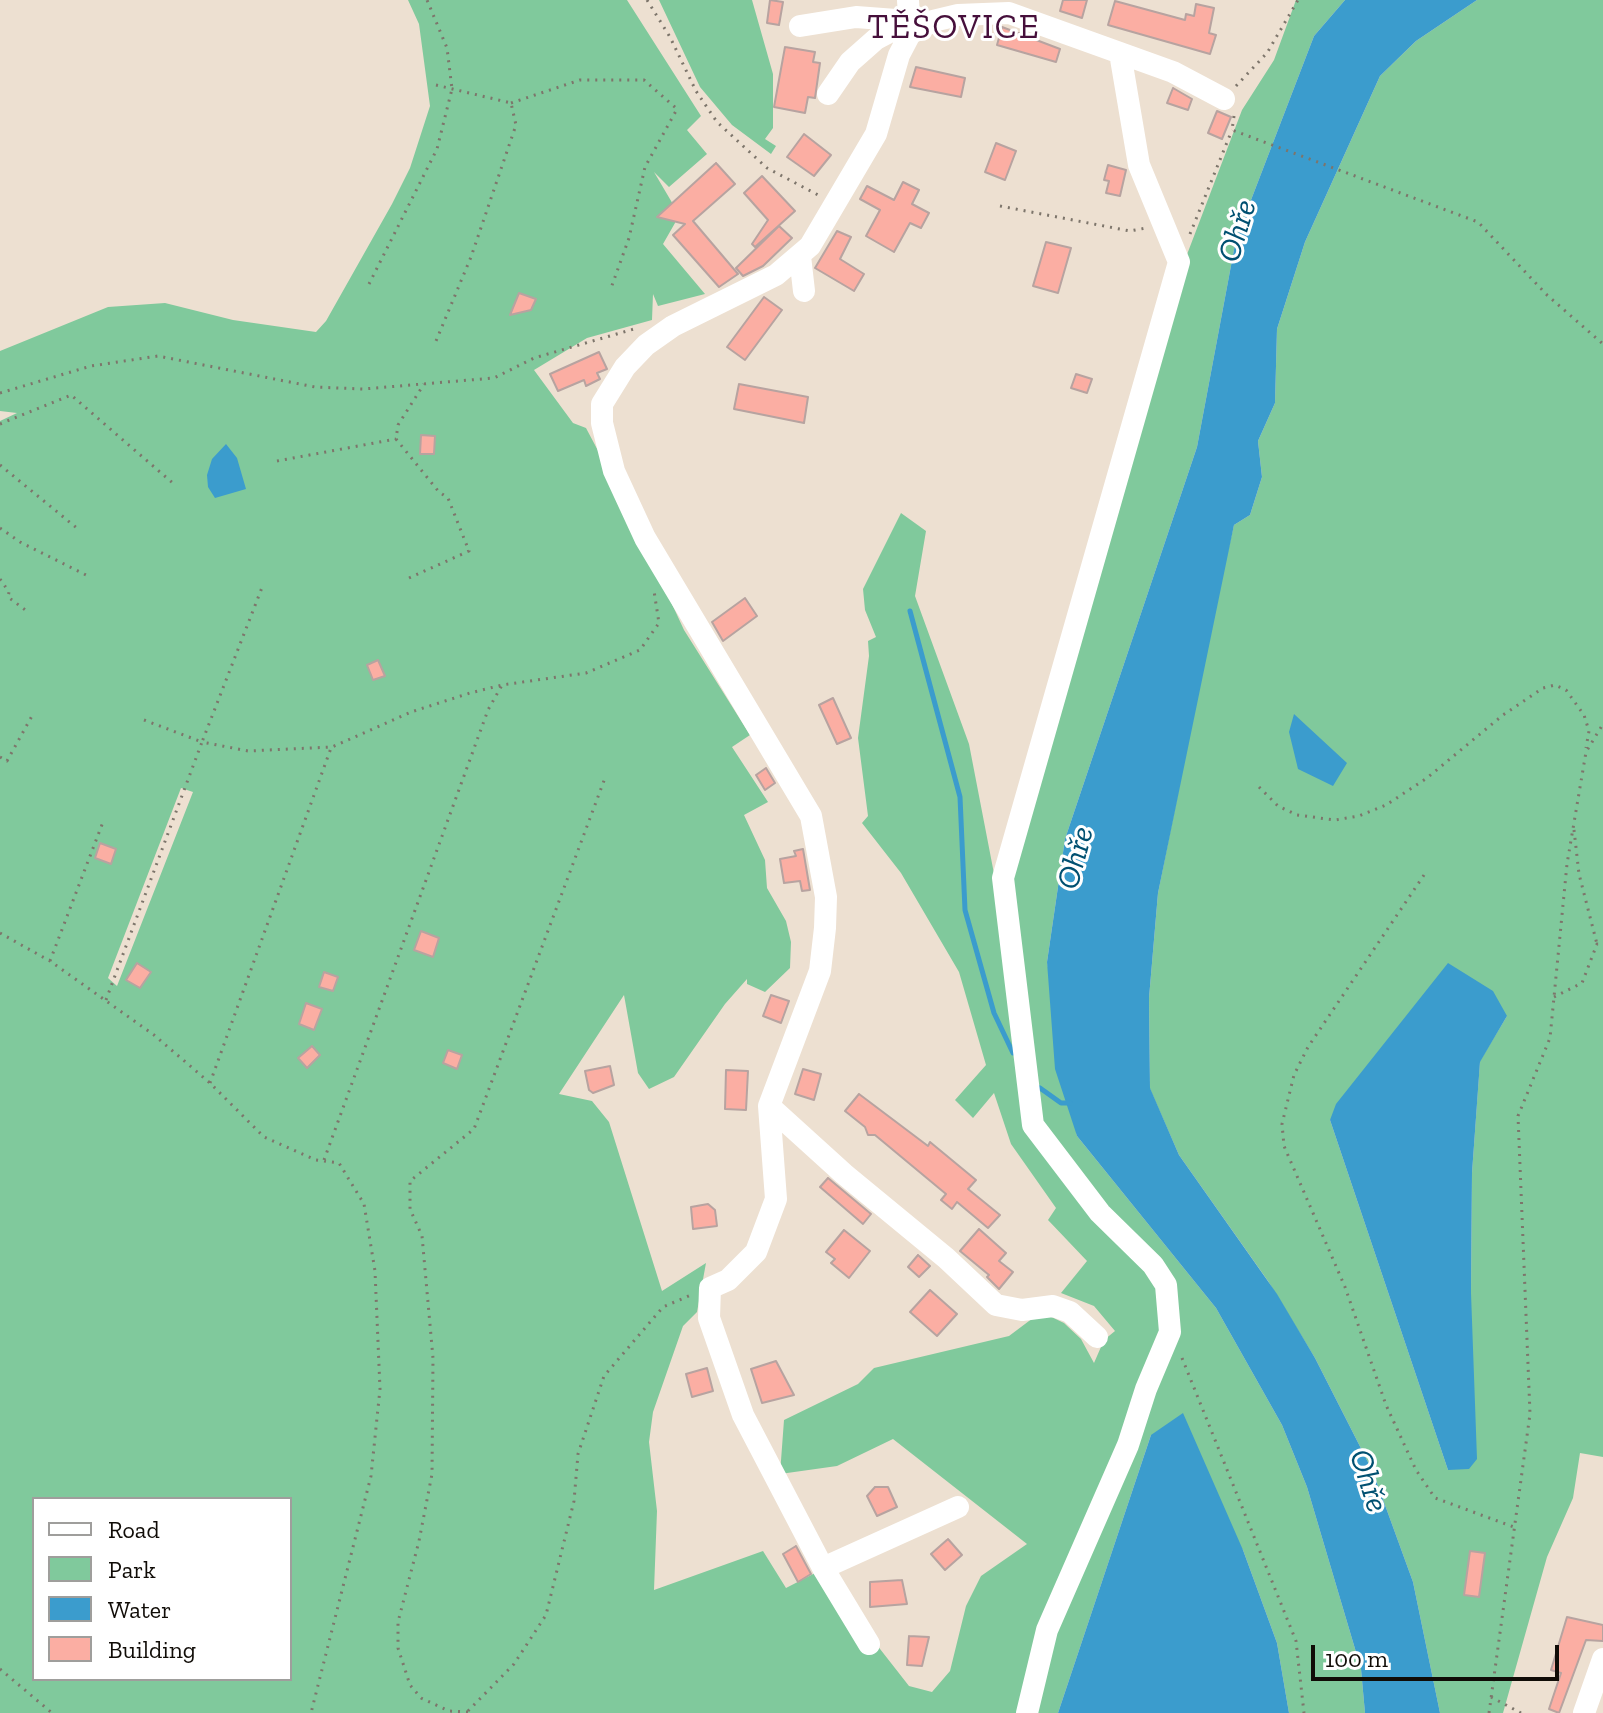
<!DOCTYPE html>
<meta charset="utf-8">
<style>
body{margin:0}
#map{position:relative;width:1603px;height:1713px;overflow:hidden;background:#ede0d1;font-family:"Zilla Slab",serif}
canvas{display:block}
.legend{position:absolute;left:32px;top:1497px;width:260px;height:184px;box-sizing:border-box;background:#fff;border:2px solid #9f9e9c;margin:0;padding:10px 14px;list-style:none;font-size:24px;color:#100c07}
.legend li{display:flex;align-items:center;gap:16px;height:40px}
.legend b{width:40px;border:2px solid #9f9e9c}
.scale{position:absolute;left:1311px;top:1645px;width:248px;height:36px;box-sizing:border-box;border:4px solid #100c07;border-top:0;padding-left:10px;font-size:24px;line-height:28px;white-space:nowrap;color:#100c07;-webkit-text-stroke:6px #fff;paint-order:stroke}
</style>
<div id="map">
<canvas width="1603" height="1713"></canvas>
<ul class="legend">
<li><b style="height:10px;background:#fff"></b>Road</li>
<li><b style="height:22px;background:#80c99c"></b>Park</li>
<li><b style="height:22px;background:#3b9ccd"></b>Water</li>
<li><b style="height:22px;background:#fbaea3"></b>Building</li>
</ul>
<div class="scale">100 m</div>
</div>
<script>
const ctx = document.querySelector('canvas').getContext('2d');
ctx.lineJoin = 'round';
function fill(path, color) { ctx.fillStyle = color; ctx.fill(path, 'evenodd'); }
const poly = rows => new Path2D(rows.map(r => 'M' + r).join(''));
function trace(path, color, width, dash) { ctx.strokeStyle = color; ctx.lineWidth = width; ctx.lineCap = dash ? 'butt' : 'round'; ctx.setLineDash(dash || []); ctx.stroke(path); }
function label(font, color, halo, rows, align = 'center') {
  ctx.font = font + ' "Zilla Slab",serif'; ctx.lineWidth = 6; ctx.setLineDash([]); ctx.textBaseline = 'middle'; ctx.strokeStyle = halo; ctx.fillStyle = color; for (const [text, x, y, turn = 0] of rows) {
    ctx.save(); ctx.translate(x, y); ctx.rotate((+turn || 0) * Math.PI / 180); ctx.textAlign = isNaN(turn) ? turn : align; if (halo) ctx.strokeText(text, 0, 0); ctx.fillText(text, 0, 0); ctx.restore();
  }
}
const green = poly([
 [408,0,627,0,701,116,687,130,707,154,669,187,654,172,677,211,675,223,663,244,705,294,658,306,653,294,652,320,587,338,534,370,573,423,586,428,622,496,684,630,750,735,732,747,768,802,744,815,765,860,767,888,786,921,791,942,790,968,765,992,747,984,747,979,725,1004,674,1077,649,1089,638,1073,624,995,559,1094,592,1101,609,1122,662,1291,706,1263,697,1312,683,1326,653,1412,649,1442,657,1511,654,1590,763,1551,786,1588,819,1571,909,1686,932,1692,950,1671,966,1606,981,1576,1027,1544,893,1439,837,1466,780,1474,784,1420,858,1384,874,1368,1009,1336,1041,1312,1064,1323,1081,1339,1094,1363,1104,1340,1115,1331,1094,1306,1061,1293,1087,1261,1048,1220,1056,1208,1011,1144,994,1093,973,1118,955,1100,986,1065,959,972,901,873,862,823,868,816,858,738,869,656,868,641,876,637,865,610,863,589,901,513,926,531,915,596,969,744,996,884,1026,1125,1174,1290,1042,1129,1010,874,1183,265,1242,110,1274,60,1296,0,1345,0,1314,36,1236,239,1197,447,1065,839,1047,962,1077,1136,1216,1308,1282,1425,1307,1487,1361,1669,1365,1713,1289,1713,1277,1643,1243,1550,1151,1435,1058,1713,0,1713,0,421,17,413,0,411,0,351,108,307,165,303,233,320,316,332,326,321,392,204,410,168,430,106,419,24],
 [181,788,193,792,117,986,108,978],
 [34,1499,290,1499,290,1679,34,1679],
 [659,0,752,0,773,74,773,128,765,139,776,146,771,154,732,125,700,87],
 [1477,0,1603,0,1603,1457,1580,1453,1573,1498,1547,1557,1503,1713,1440,1713,1413,1582,1373,1472,1315,1358,1268,1281,1179,1155,1150,1089,1149,998,1158,893,1217,598,1234,525,1250,515,1262,477,1258,441,1275,403,1277,329,1305,242,1380,76,1416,41],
 [1507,1016,1480,1061,1472,1173,1471,1293,1448,1470,1330,1120]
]);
const water = poly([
 [1345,0,1477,0,1416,41,1380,76,1305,242,1277,329,1275,403,1258,441,1262,477,1250,515,1234,525,1158,893,1149,998,1150,1088,1179,1155,1277,1294,1315,1358,1373,1472,1413,1582,1440,1713,1365,1713,1361,1669,1307,1487,1282,1425,1216,1308,1077,1136,1055,1069,1047,962,1065,839,1197,447,1236,239,1314,36],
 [226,444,237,458,246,489,215,498,208,487,207,475,212,459],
 [1294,714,1347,763,1333,786,1298,769,1289,732],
 [1448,963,1493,991,1507,1016,1480,1062,1472,1173,1471,1293,1477,1459,1469,1469,1448,1470,1330,1120,1336,1104],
 [1183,1413,1243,1550,1277,1643,1289,1713,1058,1713,1151,1435]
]);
const stream = poly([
 [910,611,960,797,965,910,994,1013,1013,1053],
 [1040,1088,1061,1103,1070,1103]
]);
const building = poly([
 [770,0,783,2,779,25,767,23,770,0],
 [1063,0,1087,0,1082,18,1060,11,1063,0],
 [1115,1,1185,20,1186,14,1194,16,1196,4,1214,8,1209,33,1216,35,1210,54,1108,25,1115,1],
 [1002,27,1060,49,1056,62,997,45,1002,27],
 [785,47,815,52,813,62,820,63,815,98,808,97,805,113,774,107,785,47],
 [916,67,965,78,961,97,910,87,916,67],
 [1173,88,1192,99,1188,110,1167,103,1173,88],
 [1217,111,1231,117,1222,139,1208,133,1217,111],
 [804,134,831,155,814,176,787,157,804,134],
 [996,143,1016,151,1005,180,985,172,996,143],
 [716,163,735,184,693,221,738,274,719,287,673,235,685,224,657,217,716,163],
 [1108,165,1126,170,1120,196,1106,193,1109,181,1104,180,1108,165],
 [762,176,795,211,755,247,752,244,768,220,744,193,762,176],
 [903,182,919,190,912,204,929,213,921,228,910,223,894,252,866,236,880,210,860,199,867,186,894,200,903,182],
 [779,226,792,238,763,266,743,276,736,268,779,226],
 [837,231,851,237,840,259,864,274,854,291,815,268,837,231],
 [1046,242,1071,248,1058,293,1033,286,1046,242],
 [519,293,536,299,531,310,510,315,519,293],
 [764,297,782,310,745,360,727,347,764,297],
 [599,352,607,369,597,373,600,379,586,386,584,380,558,391,550,374,599,352],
 [1076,374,1092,379,1087,393,1071,388,1076,374],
 [739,384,808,397,804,423,734,409,739,384],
 [421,435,435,436,434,454,420,454,421,435],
 [745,598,757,616,723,641,712,622,745,598],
 [378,660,385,676,373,680,367,665,378,660],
 [833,698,851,738,837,744,819,705,833,698],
 [766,768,775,783,765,790,756,775,766,768],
 [100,843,116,849,111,864,95,858,100,843],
 [803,849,810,890,802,891,800,881,784,883,780,859,796,856,794,851,803,849],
 [421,931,439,938,433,957,414,950,421,931],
 [137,963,151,972,140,988,126,980,137,963],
 [324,972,338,977,333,991,319,987,324,972],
 [771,995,789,1001,781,1023,763,1016,771,995],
 [306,1003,322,1009,314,1030,299,1024,306,1003],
 [312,1046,320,1055,307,1068,298,1058,312,1046],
 [448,1050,462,1055,457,1069,443,1063,448,1050],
 [610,1066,614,1085,593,1093,589,1090,585,1071,610,1066],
 [803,1069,821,1074,814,1100,795,1094,803,1069],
 [726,1070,748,1071,746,1110,725,1109,726,1070],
 [859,1094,928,1146,930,1142,976,1180,968,1189,1000,1215,988,1228,957,1202,952,1209,941,1200,946,1194,875,1135,868,1135,865,1127,845,1111,859,1094],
 [828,1178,871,1214,863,1224,820,1187,828,1178],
 [708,1204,715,1210,717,1226,693,1229,691,1207,708,1204],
 [979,1229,1006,1253,999,1261,1013,1272,999,1289,987,1277,989,1275,960,1251,979,1229],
 [844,1230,870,1251,849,1278,831,1263,835,1259,826,1252,844,1230],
 [918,1255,930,1266,919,1277,908,1267,918,1255],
 [930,1290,957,1314,937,1336,910,1312,930,1290],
 [776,1361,794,1395,762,1403,751,1369,776,1361],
 [707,1368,713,1391,692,1397,686,1374,707,1368],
 [875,1487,888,1487,897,1507,877,1516,867,1496,875,1487],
 [948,1539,962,1555,945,1570,931,1554,948,1539],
 [796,1546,811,1574,798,1582,783,1554,796,1546],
 [1470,1551,1485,1553,1479,1597,1464,1595,1470,1551],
 [902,1580,907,1604,870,1607,870,1582,902,1580],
 [1567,1617,1603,1625,1603,1641,1586,1640,1559,1713,1549,1709,1561,1673,1551,1670,1567,1617],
 [909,1636,929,1637,922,1666,907,1665,909,1636]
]);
const path = poly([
 [647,0,670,37,696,91,717,122,767,168,820,196],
 [436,85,511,103,516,125,471,257,436,341],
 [1236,86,1267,53,1298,0],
 [511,103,580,80,644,80,677,109,645,167,629,238,610,291],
 [1234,116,1232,130,1478,222,1547,295,1603,344],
 [1000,206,1130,231,1146,228],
 [1190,234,1232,130],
 [369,284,437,149,452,89,447,48,427,0],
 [0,393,91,366,158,356,315,387,363,389,494,378,534,358,634,329],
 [0,424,71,395,175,485],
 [277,461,396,439],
 [0,465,78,529],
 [0,528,20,542,88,576],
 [409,578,469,551,448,498,439,492,396,439,398,425,424,384],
 [0,579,9,592,8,597,28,612],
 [144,720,202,742,263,585],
 [0,757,7,761,32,716],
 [1259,787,1278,806,1297,815,1335,820,1359,816,1386,805,1427,778,1503,715,1543,688,1555,685,1566,690,1584,715,1589,731,1586,748],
 [1574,830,1579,874,1597,944],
 [1424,875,1308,1047,1294,1075,1282,1124,1284,1146,1345,1287,1386,1405,1416,1470,1435,1498,1514,1527],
 [0,933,50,961,154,1035,210,1083,264,1137,316,1160,339,1163,364,1204,375,1271,380,1389,371,1476,311,1713],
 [50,961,103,822],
 [1554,997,1582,983,1597,944,1603,946],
 [106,1000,202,742,248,751,332,747,411,712,470,693,502,685,586,673,640,650,659,623,654,591],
 [210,1083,331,748],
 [324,1160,488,710,502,685],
 [1182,1358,1296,1641,1304,1713],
 [0,1669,52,1713],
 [1491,1697,1521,1713],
 [468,1711,514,1664,546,1615,574,1501,578,1454,604,1376,663,1307,691,1295],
 [468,1712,449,1711,421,1698,410,1685,398,1648,398,1622,419,1541,432,1474,433,1358,422,1236,410,1209,410,1181,474,1129,605,778],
 [1489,1713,1530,1414,1518,1116,1550,1038,1567,864,1586,752,1603,724]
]);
const minor = poly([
 [800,26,856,17,909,21],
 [910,34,933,21,958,15,1009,13,1173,72,1224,99],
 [828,94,850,62,876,39,910,21],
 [800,256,804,291],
 [769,1106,844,1174,946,1258,996,1305,1022,1310,1053,1306,1070,1312,1097,1337],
 [823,1568,958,1507],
 [869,1644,823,1568,743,1415,709,1318,710,1288,728,1280,756,1252,776,1199,769,1106,820,971,825,928,826,897,811,816,645,538,614,471,602,423,602,404,625,367,646,345,673,326,776,275,810,246,876,134,899,55,910,34,908,0],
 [1027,1713,1047,1630,1128,1445,1146,1389,1170,1332,1166,1285,1153,1265,1100,1213,1033,1125,1003,878,1179,262,1139,165,1120,53],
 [1584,1713,1603,1659]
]);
const waterNames = [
 ["Ohře",1238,231,-73],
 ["Ohře",1076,858,-75],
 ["Ohře",1368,1481,72]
];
const quarterNames = [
 ["TĚŠOVICE",954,28]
];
fill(green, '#80c99c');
fill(water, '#3b9ccd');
trace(stream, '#3b9ccd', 5);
fill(building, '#fbaea3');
trace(building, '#b7a3a0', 2);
trace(path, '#7d756b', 3, [2, 6]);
trace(minor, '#fff', 22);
label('italic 32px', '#005071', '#fff', waterNames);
ctx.letterSpacing = '2px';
label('34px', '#460f3b', '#fff', quarterNames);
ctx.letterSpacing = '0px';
</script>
